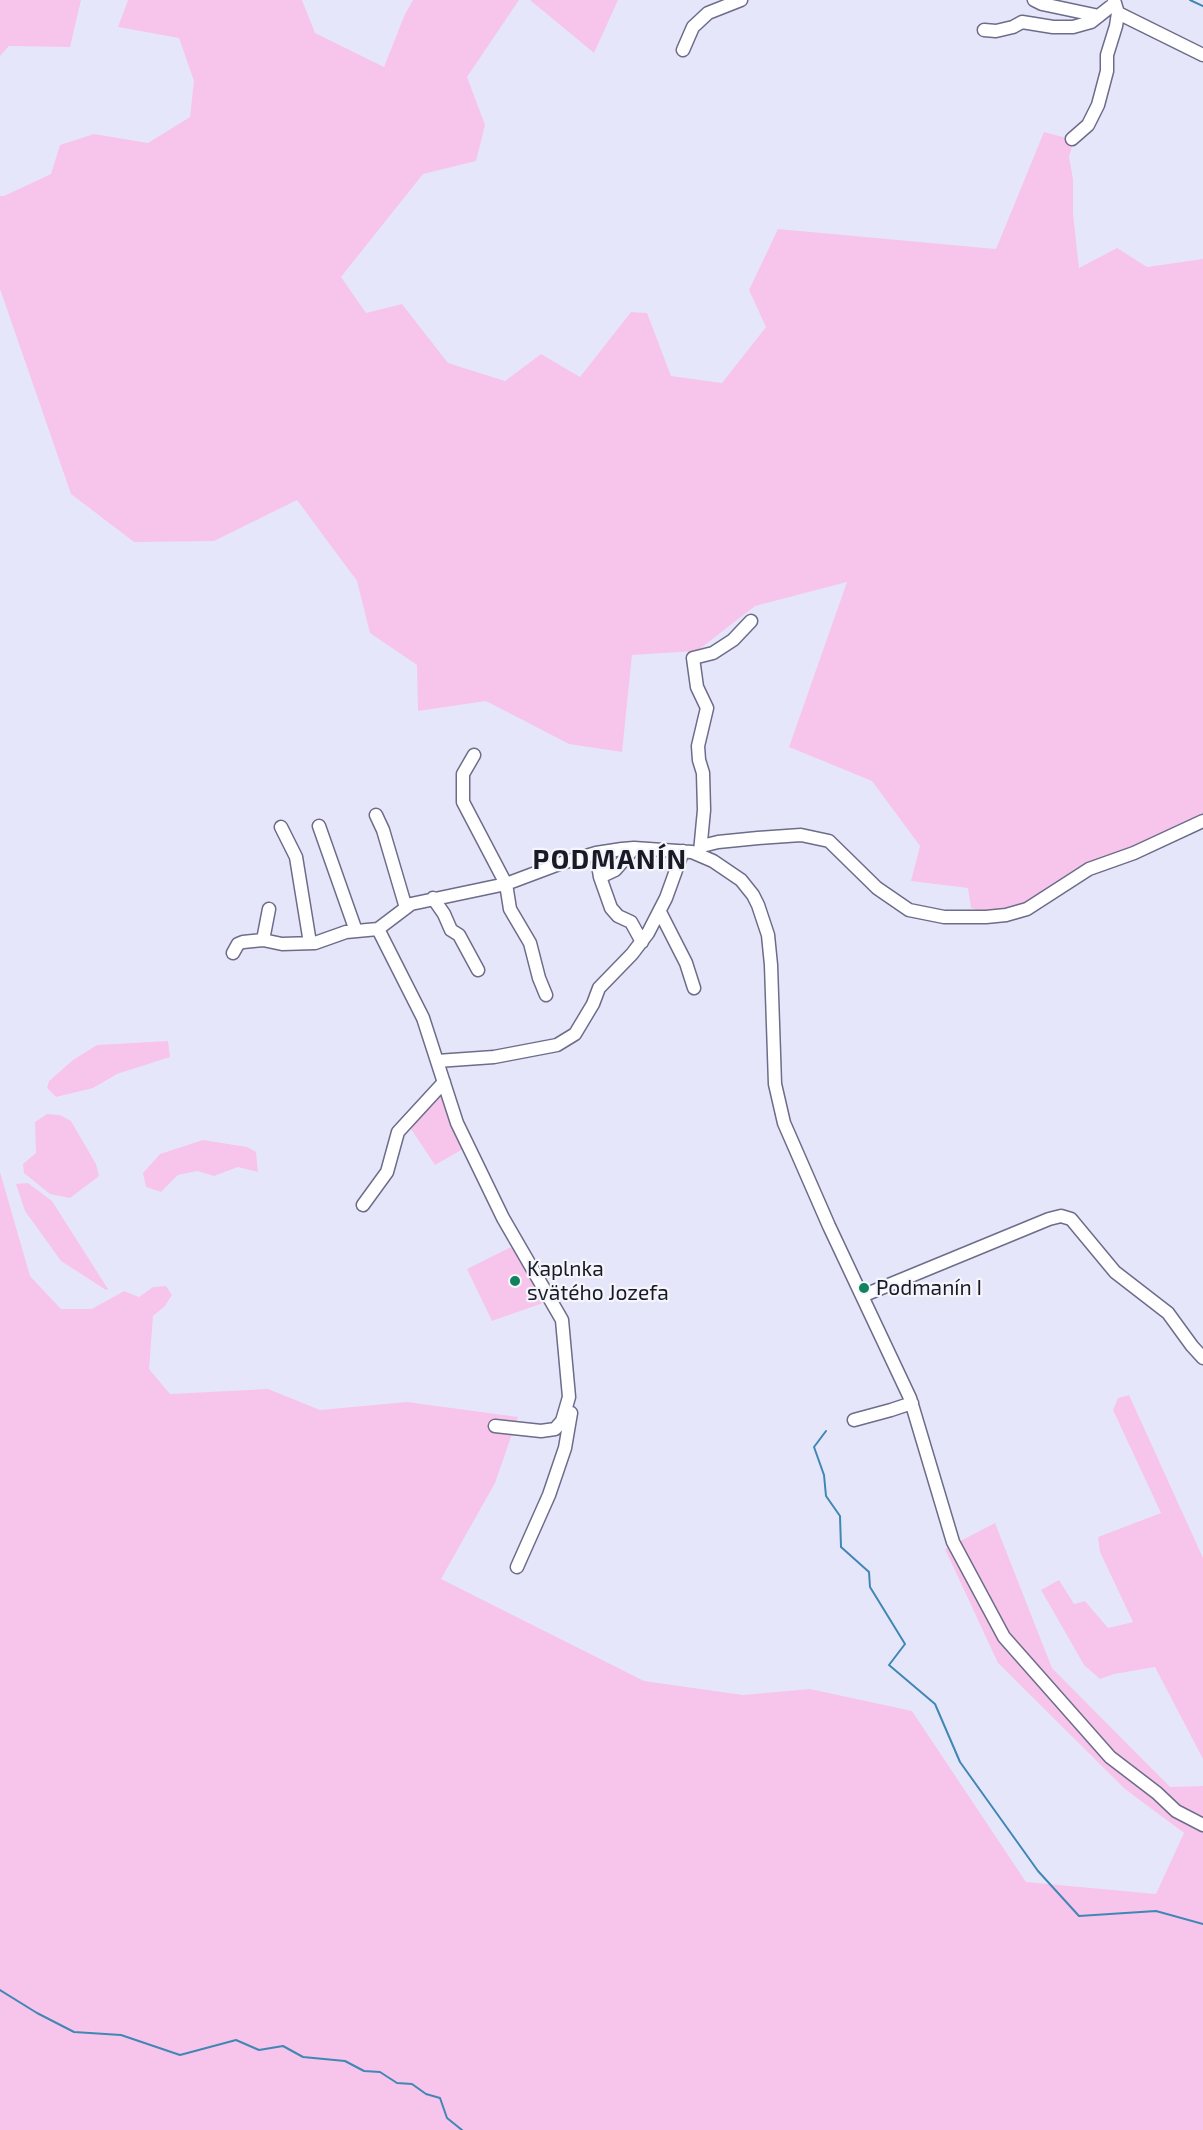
<!DOCTYPE html>
<meta charset="utf-8">
<style>
body{margin:0}
canvas{display:block;background:#e6e6fb}
</style>
<canvas width="1203" height="2130"></canvas>
<script>
const ctx = document.querySelector('canvas').getContext('2d');
ctx.lineJoin = 'round';
function fill(path, color) { ctx.fillStyle = color; ctx.fill(path, 'evenodd'); }
const poly = rows => new Path2D(rows.map(r => 'M' + r).join(''));
function trace(path, color, width, dash) { ctx.strokeStyle = color; ctx.lineWidth = width; ctx.lineCap = dash ? 'butt' : 'round'; ctx.setLineDash(dash || []); ctx.stroke(path); }
function label(font, color, halo, rows, align = 'center') {
  ctx.font = font + ' "Exo 2",sans-serif'; ctx.lineWidth = 4.5; ctx.setLineDash([]); ctx.textBaseline = 'middle'; ctx.strokeStyle = halo; ctx.fillStyle = color; for (const [text, x, y, turn = 0] of rows) {
    ctx.save(); ctx.translate(x, y); ctx.rotate((+turn || 0) * Math.PI / 180); ctx.textAlign = isNaN(turn) ? turn : align; if (halo) ctx.strokeText(text, 0, 0); ctx.fillText(text, 0, 0); ctx.restore();
  }
}
const green = poly([
 [0,0,81,0,70,47,9,46,0,56],
 [128,0,302,0,315,33,384,67,405,14,413,0,519,0,467,77,485,125,476,161,423,174,341,277,366,313,402,304,448,363,505,381,541,354,580,377,631,312,647,313,671,376,722,383,766,327,749,290,778,229,996,249,1044,132,1074,140,1069,157,1073,179,1073,214,1079,268,1117,248,1147,267,1203,259,1203,813,1140,843,1078,867,1022,904,991,913,971,908,968,888,911,881,920,846,872,781,789,747,847,582,755,606,697,651,632,655,622,752,569,744,486,701,418,711,417,665,370,633,357,581,297,500,214,541,134,542,71,494,0,289,0,196,4,196,51,174,60,145,94,134,148,143,190,117,194,81,179,38,118,27],
 [530,0,618,0,594,53],
 [168,1041,170,1057,117,1074,93,1088,56,1097,47,1088,49,1081,73,1060,97,1045],
 [443,1095,449,1119,463,1149,435,1165,411,1129,436,1097],
 [47,1114,60,1115,71,1121,96,1164,99,1176,70,1198,50,1194,24,1173,23,1164,36,1153,35,1122],
 [203,1140,247,1147,256,1152,258,1172,238,1167,214,1176,197,1171,178,1175,161,1192,146,1187,143,1173,160,1154],
 [0,1172,30,1276,61,1309,92,1309,124,1291,139,1297,153,1287,166,1286,172,1295,165,1306,153,1316,149,1369,170,1394,268,1389,320,1410,407,1402,518,1417,495,1483,441,1579,644,1681,743,1695,810,1689,912,1711,1026,1882,1156,1894,1184,1833,1125,1789,998,1663,945,1549,995,1523,1052,1668,1170,1787,1203,1786,1203,2130,0,2130],
 [28,1183,52,1201,108,1289,106,1290,61,1261,25,1211,16,1184],
 [516,1247,542,1294,543,1303,492,1321,467,1269,509,1248],
 [1129,1395,1203,1558,1203,1759,1155,1667,1114,1674,1100,1679,1084,1665,1041,1590,1059,1580,1074,1604,1085,1601,1108,1628,1133,1622,1100,1552,1098,1537,1161,1513,1113,1410,1118,1398]
]);
const stream = poly([
 [1190,0,1203,6],
 [826,1431,814,1447,824,1475,826,1496,840,1516,841,1547,869,1572,870,1587,905,1644,889,1665,935,1704,960,1762,1038,1871,1079,1916,1156,1911,1203,1924],
 [0,1990,37,2013,74,2032,121,2035,180,2055,236,2040,259,2050,283,2046,303,2057,345,2061,364,2071,380,2072,397,2083,412,2084,426,2094,440,2098,447,2118,462,2130]
]);
const minor = poly([
 [1034,0,1042,4,1099,16],
 [1118,13,1203,55],
 [984,30,996,31,1013,27,1022,22,1053,27,1073,27,1091,22,1115,3],
 [683,50,693,27,708,13,741,0],
 [1072,139,1088,125,1098,105,1107,71,1107,55,1116,26,1118,13,1114,0],
 [474,755,463,774,463,802,506,884,510,909,530,943,539,978,546,995],
 [376,815,383,830,406,908],
 [319,826,356,931],
 [281,827,296,857,310,943],
 [702,846,718,842,758,838,801,835,829,841,877,888,909,910,944,917,986,917,1006,915,1027,909,1089,869,1134,853,1203,821],
 [700,852,704,810,703,773,699,760,698,746,707,708,697,687,693,658,713,653,733,640,751,621],
 [596,853,600,877,615,870,634,848],
 [600,877,611,908,618,916,631,922,642,942],
 [433,898,444,914,451,930,459,935,478,970],
 [660,912,686,963,694,988],
 [378,929,423,1018,457,1123,503,1218,562,1320,569,1397,562,1421,555,1429,541,1431,495,1426],
 [263,940,269,909],
 [233,953,238,944,243,942,263,940,282,944,315,943,346,932,378,929,411,904,506,884,562,863,596,853,622,849,634,848,692,852,713,861,741,880,753,895,758,905,768,935,771,965,775,1084,784,1123,829,1226,910,1398,953,1542,1004,1637,1110,1757,1157,1793,1176,1811,1203,1825],
 [437,1061,494,1057,557,1045,575,1034,593,1004,599,988,632,954,648,933,666,898,683,851],
 [363,1205,387,1172,398,1132,444,1082],
 [862,1296,1049,1219,1061,1216,1071,1219,1115,1272,1168,1313,1192,1346,1203,1358],
 [854,1420,891,1410,912,1403],
 [517,1567,549,1495,565,1448,571,1413]
]);
const markers = [
 [515,1281,6,"#12815d"],
 [864,1288,6,"#12815d"]
];
const poiNames = [
 ["Kaplnka",527,1269],
 ["svätého Jozefa",527,1293],
 ["Podmanín I",876,1288]
];
const districtNames = [
 ["PODMANÍN",610,860]
];
fill(green, '#f7c5eb');
trace(stream, '#4087b4', 2);
trace(minor, '#6d6c8a', 15);
trace(minor, '#fff', 12);
for (const [x, y, r, color] of markers) { const dot = new Path2D(); dot.arc(x, y, r, 0, 2 * Math.PI); ctx.fillStyle = color; ctx.fill(dot); trace(dot, '#f5f5fc', 2); }
label('21px', '#1a1a26', '#f5f5fc', poiNames, 'left');
ctx.letterSpacing = '1.5px';
label('bold 27px', '#1a1a26', '#f5f5fc', districtNames);
ctx.letterSpacing = '0px';
</script>
